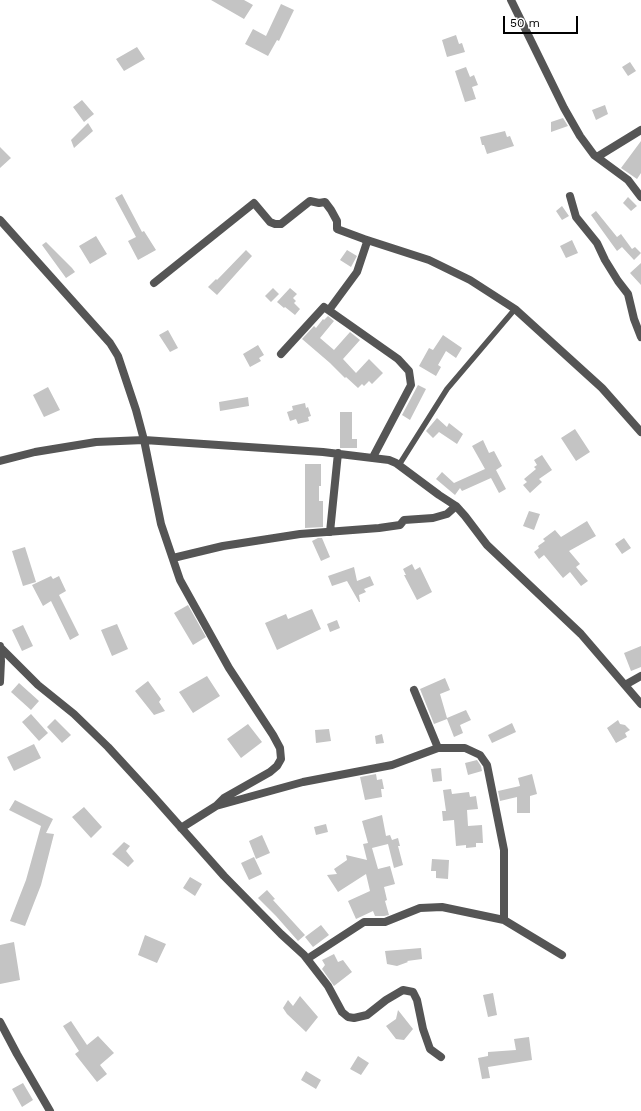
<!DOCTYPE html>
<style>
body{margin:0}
#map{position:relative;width:641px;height:1111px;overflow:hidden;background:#fff;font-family:"Work Sans",sans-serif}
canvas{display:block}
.scale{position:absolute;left:503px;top:16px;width:75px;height:18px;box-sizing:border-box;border:2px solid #000;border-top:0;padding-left:5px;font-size:12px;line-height:14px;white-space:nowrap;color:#000;-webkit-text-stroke:3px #fff;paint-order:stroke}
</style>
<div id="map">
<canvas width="641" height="1111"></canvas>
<div class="scale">50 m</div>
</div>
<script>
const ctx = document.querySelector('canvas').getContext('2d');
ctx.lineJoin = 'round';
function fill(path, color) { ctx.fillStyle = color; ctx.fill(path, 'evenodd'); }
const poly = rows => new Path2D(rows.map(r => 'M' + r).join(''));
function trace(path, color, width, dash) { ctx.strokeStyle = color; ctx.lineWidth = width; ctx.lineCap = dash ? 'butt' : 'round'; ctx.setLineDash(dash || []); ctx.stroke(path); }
const building = poly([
 [211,0,244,0,253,5,244,19],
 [281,4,294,10,279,41,277,40,268,56,245,44,253,29,266,36],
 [456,35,459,44,462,43,465,52,447,57,442,40],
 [137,47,145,59,124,71,116,59],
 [630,62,636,71,628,76,622,67],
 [466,67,470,77,474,75,478,85,472,87,476,99,465,102,455,71],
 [82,100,94,114,84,122,73,107],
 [605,105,608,114,596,120,592,110],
 [563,118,568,126,551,132,551,122],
 [88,123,93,131,74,148,71,140],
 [505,131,507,137,510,136,514,146,487,154,484,145,482,145,480,137],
 [641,141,641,173,637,179,621,168],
 [0,147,11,158,0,168],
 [122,194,142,232,144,231,156,250,138,260,128,241,136,237,115,198],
 [628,197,637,206,631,211,623,203],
 [562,206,569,216,562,220,556,211],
 [596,211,617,237,621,234,632,249,635,247,641,253,634,260,622,247,617,251,591,215],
 [96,236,107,254,90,264,79,246],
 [572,240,578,253,566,258,560,246],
 [46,242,72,268,75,272,66,278,42,245],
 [246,250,252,256,217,295,208,287,216,279,217,280],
 [347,250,357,256,351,267,340,260],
 [641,263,641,285,630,273],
 [273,288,279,294,271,302,265,296],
 [290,288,297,294,293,298,296,301,294,303,300,309,295,315,285,307,284,308,277,302],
 [328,316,334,321,320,338,334,350,350,332,360,340,343,359,356,373,369,359,383,373,372,384,369,381,364,386,362,384,358,388,346,377,345,378,330,363,302,339,314,326,316,328,323,319,324,320],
 [168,330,178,348,170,352,159,335],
 [443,335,462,348,456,358,446,351,438,365,441,367,436,376,419,366,429,348,433,350],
 [258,345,264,355,259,358,261,361,250,367,243,354],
 [418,385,426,389,410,420,402,415],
 [48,387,60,410,44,417,33,395],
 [248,397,249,406,220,411,219,402],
 [305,403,306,408,308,407,311,416,308,417,309,421,298,424,296,419,290,421,287,412,293,410,292,406],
 [340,412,352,412,352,439,357,439,357,448,340,448],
 [437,418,447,427,449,423,463,434,457,444,439,432,433,438,426,431],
 [575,429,590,452,576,461,561,438],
 [483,440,489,453,494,451,502,466,496,470,506,489,499,493,491,478,462,491,460,488,455,495,436,479,442,472,454,483,485,469,472,446],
 [542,455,552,470,539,479,542,482,530,493,523,485,527,482,524,479,536,469,534,467,537,465,534,460],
 [305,464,321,464,321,486,319,486,319,501,323,501,323,527,305,528],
 [529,511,540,514,534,530,523,526],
 [587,521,596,536,569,551,580,564,576,567,588,581,581,586,570,572,563,578,544,555,539,559,534,552,539,548,538,546,545,541,543,539,555,530,561,537],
 [318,538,322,538,330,557,321,561,312,541],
 [624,538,631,548,622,554,615,544],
 [25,547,36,582,23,586,12,551],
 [412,564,415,570,420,567,432,592,417,600,404,575,406,575,403,569],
 [354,567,357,581,370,576,374,585,364,589,366,592,359,595,360,602,359,602,347,581,332,586,328,576],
 [51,576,53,579,59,576,66,591,59,595,79,635,70,640,51,601,43,606,32,585],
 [188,605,206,637,193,645,174,613],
 [312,609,321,629,277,650,265,623,286,614,288,619],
 [337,620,340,628,330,632,327,624],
 [117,624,128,649,112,656,101,630],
 [23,625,33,646,22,651,12,630],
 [641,646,641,667,631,671,624,653],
 [207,676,220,696,193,713,179,692],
 [445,678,450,690,440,694,447,718,466,710,471,720,460,725,463,733,454,737,447,719,434,724,420,689],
 [148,681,161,699,159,702,165,711,154,715,135,691],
 [19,683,39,701,31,710,11,692],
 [31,714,48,733,39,741,22,722],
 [55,719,71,735,62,743,47,727],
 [618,720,620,724,625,725,630,730,625,733,627,737,616,743,607,728],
 [512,723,516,732,492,743,488,735],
 [248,724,262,742,241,758,227,739],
 [329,729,331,741,316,743,315,730],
 [382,734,384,743,376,744,375,736],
 [34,744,41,758,14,771,7,757],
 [477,760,481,766,482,771,468,775,465,763],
 [441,768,442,781,433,782,431,769],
 [376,774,377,780,382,779,384,789,381,789,382,797,365,800,360,777],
 [532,774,537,794,530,796,530,813,517,813,517,797,500,801,498,791,520,786,518,778],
 [451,789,452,794,469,792,470,797,476,796,478,809,467,810,468,826,482,825,483,843,476,843,476,847,466,848,466,845,456,846,454,820,443,821,442,811,446,811,443,790],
 [15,800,53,819,46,833,54,834,41,885,25,926,10,921,26,880,41,826,9,810],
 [84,807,102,827,91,838,72,817],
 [382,815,386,836,390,835,392,840,398,838,400,846,398,846,403,865,394,868,388,844,372,848,378,869,390,866,395,884,384,887,387,900,385,901,389,915,384,916,375,916,373,911,356,919,348,901,370,891,366,874,338,892,327,875,337,874,334,869,347,860,346,855,367,860,363,844,368,843,362,821],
 [326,824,328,832,316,835,314,827],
 [262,835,270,853,256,859,249,841],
 [124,842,130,846,126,851,134,861,128,867,112,854],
 [254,857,262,874,249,880,241,863],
 [432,859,449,860,448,879,436,878,436,871,431,871],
 [190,877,202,884,195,896,183,888],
 [267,890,275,899,273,900,305,935,298,941,276,916,258,898],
 [321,925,329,935,313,947,305,937],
 [145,935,166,944,157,963,138,955],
 [14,942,20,980,0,984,0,945],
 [421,948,422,959,407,961,408,962,397,966,387,964,385,951],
 [334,954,338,962,343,960,352,972,334,986,322,969,325,965,322,960],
 [493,993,497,1015,488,1017,483,995],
 [300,996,318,1017,306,1032,287,1014,283,1008,288,1000,293,1006],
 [398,1010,413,1029,404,1040,396,1039,386,1026,396,1019],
 [71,1021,87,1045,98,1036,114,1053,100,1065,107,1074,97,1082,75,1054,79,1051,63,1026],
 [529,1037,532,1060,488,1067,490,1078,482,1079,478,1058,488,1056,488,1052,516,1050,514,1039],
 [358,1056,369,1063,361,1075,350,1069],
 [306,1071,321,1080,316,1089,301,1080],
 [23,1083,33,1100,22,1107,12,1089]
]);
const service = poly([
 [399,465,447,389,515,309]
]);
const minor = poly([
 [511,0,564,108,580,136,594,155,628,180,641,197],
 [597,157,641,130],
 [570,196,576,217,597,243,605,260,618,281,628,294,634,319,641,337],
 [0,220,110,343,118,356,136,410,144,440,161,524,180,580,229,668,273,735,280,748,281,759,277,766,270,772,224,798,216,806],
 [364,239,429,260,470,280,515,309,602,388,641,432],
 [154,283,254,203,270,222,275,224,281,224,310,201,319,203,325,202,331,210,337,221,337,229,364,239,367,242,357,272,329,310],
 [281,354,324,307,398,359,409,371,411,385,373,457],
 [0,461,35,452,96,442,144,440,323,452,389,460,396,463,439,495,456,506,465,516,487,545,581,634,641,704],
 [330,532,338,453],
 [173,558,223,546,300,534,379,528,400,525,404,520,433,518,447,514,456,506],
 [0,647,38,685,74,714,108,747,153,796,224,876,281,934,304,955,328,986,342,1012,348,1017,354,1018,367,1015,386,1000,403,990,413,992,417,1000,423,1029,430,1049,441,1057],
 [0,682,1,661,0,646],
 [625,685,641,676],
 [414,690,438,748],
 [181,828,216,806,303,782,392,765,438,748,465,748,480,755,487,765,504,850,504,920],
 [307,959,364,922,385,922,420,908,442,907,504,920,562,955],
 [0,1022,17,1054,50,1111]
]);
fill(building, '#c4c4c4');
trace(service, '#555', 5.5);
trace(minor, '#555', 8);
</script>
